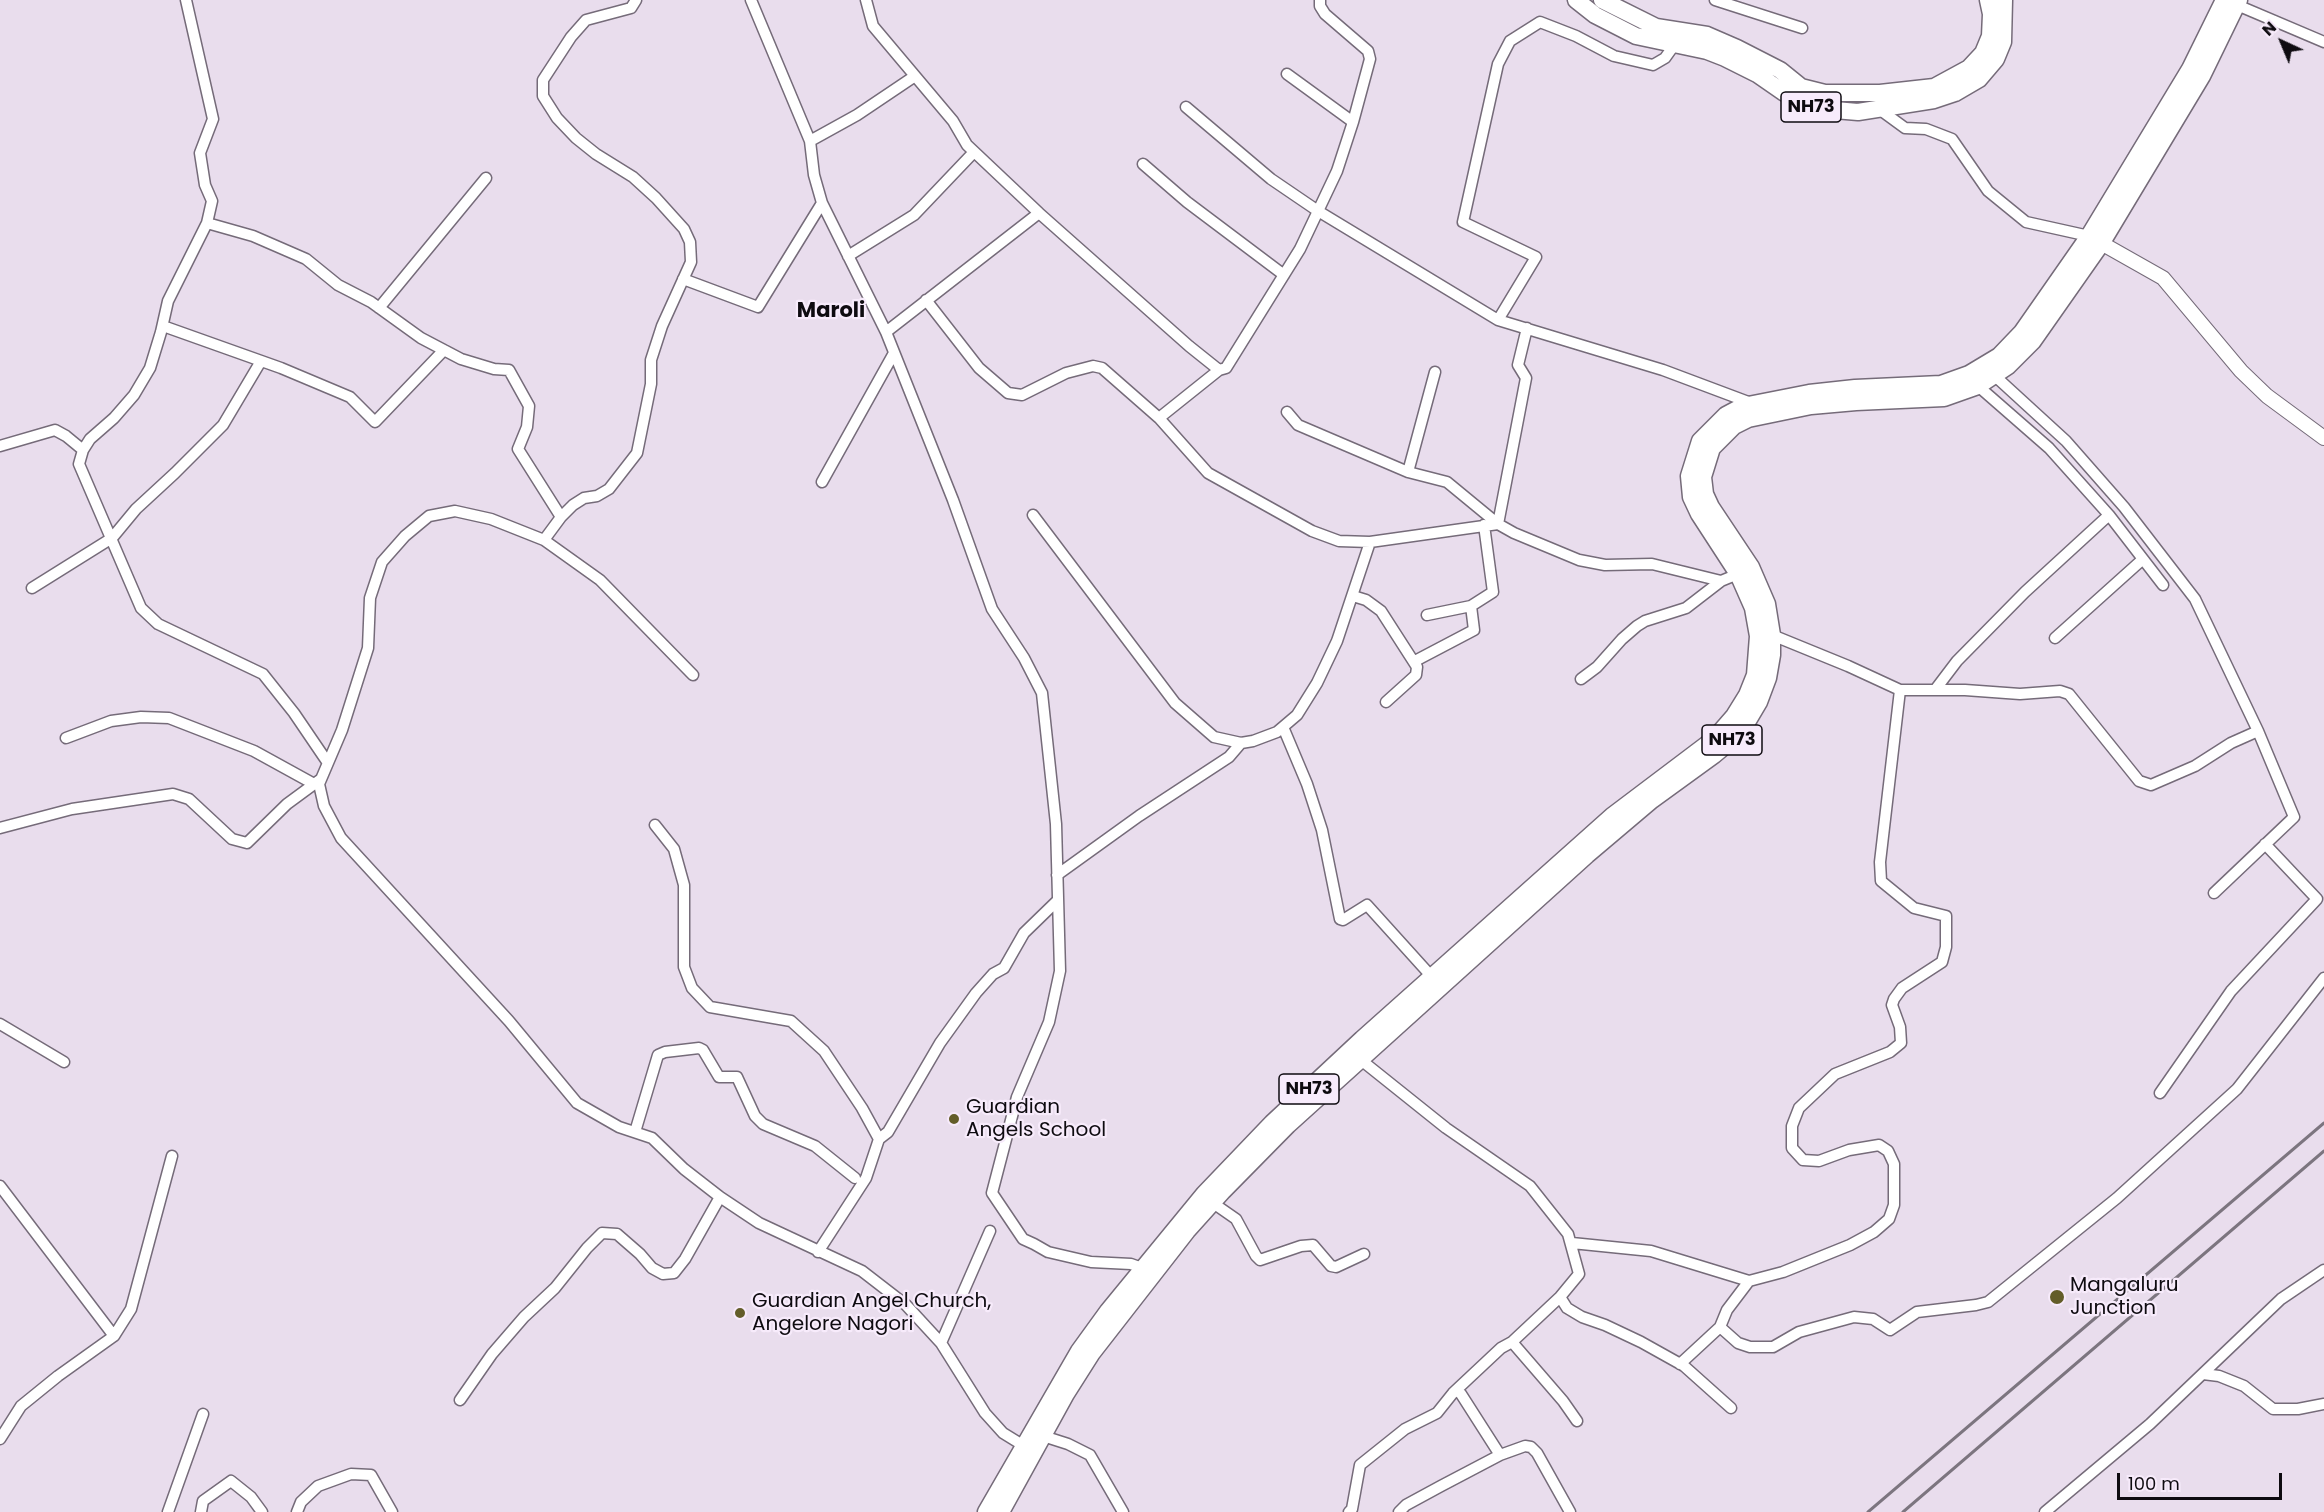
<!DOCTYPE html>
<style>
body{margin:0}
#map{position:relative;width:2324px;height:1512px;overflow:hidden;background:#e9dded;font-family:Poppins,sans-serif}
canvas{display:block}
.north{position:absolute;left:2252px;top:12px;width:60px;height:60px;-webkit-text-stroke:4px #f7ebfb;paint-order:stroke;rotate:316deg;font-size:16px;font-weight:700;line-height:24px;text-align:center;color:#0e0b10}
.north::after{content:'';display:block;margin:auto;width:21px;height:27px;background:#0e0b10;clip-path:polygon(50% 0,100% 100%,50% 72%,0 100%)}
.scale{position:absolute;left:2117px;top:1473px;width:165px;height:27px;box-sizing:border-box;border:3px solid #0e0b10;border-top:0;padding-left:8px;font-size:18px;line-height:21px;white-space:nowrap;color:#0e0b10;-webkit-text-stroke:4px #f7ebfb;paint-order:stroke}
</style>
<div id="map">
<canvas width="2324" height="1512"></canvas>
<div class="north">N</div>
<div class="scale">100 m</div>
</div>
<script>
const ctx = document.querySelector('canvas').getContext('2d');
ctx.lineJoin = 'round';
const poly = rows => new Path2D(rows.map(r => 'M' + r).join(''));
function trace(path, color, width, dash) { ctx.strokeStyle = color; ctx.lineWidth = width; ctx.lineCap = dash ? 'butt' : 'round'; ctx.setLineDash(dash || []); ctx.stroke(path); }
function label(font, color, halo, rows, align = 'center') {
  ctx.font = font + ' Poppins,sans-serif'; ctx.lineWidth = 4.5; ctx.setLineDash([]); ctx.textBaseline = 'middle'; ctx.strokeStyle = halo; ctx.fillStyle = color; for (const [text, x, y, turn = 0] of rows) {
    ctx.save(); ctx.translate(x, y); ctx.rotate((+turn || 0) * Math.PI / 180); ctx.textAlign = isNaN(turn) ? turn : align; if (halo) ctx.strokeText(text, 0, 0); ctx.fillText(text, 0, 0); ctx.restore();
  }
}
const minor = poly([
 [186,0,213,119,200,153,205,185,212,201,207,223,168,301,161,332,150,368,134,395,114,418,90,439,83,450,79,464,141,608,158,624,263,674,294,713,328,763],
 [751,0,810,141,814,175,822,203,886,332,953,500,992,609,1024,658,1042,693,1056,824,1060,971,1049,1022,1017,1097,992,1193,1023,1239,1034,1244,1048,1252,1091,1262,1131,1264,1142,1268],
 [866,0,873,26,953,121,967,145,1039,213],
 [1715,0,1802,28],
 [2237,5,2324,42],
 [1287,74,1353,122],
 [1186,107,1271,179,1318,211,1498,320,1663,370,1751,403],
 [1879,109,1905,128,1926,129,1952,139,1988,191,2026,222,2089,236],
 [810,141,857,115,915,76],
 [1143,164,1187,202,1284,275],
 [207,223,253,236,306,259,338,285,371,302,421,338,461,359,494,369,509,370,529,406,527,427,518,449,561,517],
 [848,256,914,215,974,152],
 [683,279,758,307,822,203],
 [926,300,979,368,1008,393,1022,395,1066,373,1093,366,1102,368,1159,418],
 [379,308,486,178],
 [1498,320,1536,257,1463,222,1498,64,1510,41,1540,22,1576,36,1614,56,1653,65,1665,58,1675,44],
 [163,326,281,368,350,397,375,422,444,350],
 [886,332,1039,213,1189,346,1219,370,1226,368,1300,249,1337,171,1353,122,1370,59,1368,51,1325,14,1320,6,1320,0],
 [1219,370,1159,418,1208,473,1312,531,1339,541,1370,542,1498,524,1526,378,1518,365,1527,328],
 [1995,376,2066,441,2124,507,2195,599,2258,731,2294,817,2214,893],
 [1287,412,1298,425,1408,472,1447,482,1498,524,1514,533,1579,560,1605,565,1652,564,1721,581,1738,574],
 [0,446,55,430,66,436,83,450],
 [1408,472,1435,372],
 [822,482,894,353],
 [1033,515,1175,703,1214,737,1241,743,1253,741,1277,732,1297,715,1317,683,1337,641,1370,542],
 [2109,515,2163,585],
 [544,540,561,517,573,505,584,498,597,496,609,489,637,453,651,384,651,360,662,326,691,262,690,242,684,229,656,198,633,177,596,154,576,138,557,118,543,96,543,80,571,37,586,20,631,8,636,0],
 [32,588,112,538,136,509,175,473,223,425,261,361],
 [1353,596,1366,600,1381,611,1417,667,1416,675,1386,702],
 [1427,615,1471,606],
 [1772,635,1848,666,1900,690,1965,690,2020,694,2060,691,2069,694,2139,781,2151,785,2195,766,2231,743,2258,731],
 [2055,638,2143,559],
 [1415,661,1474,630,1471,606,1493,592,1484,525],
 [693,675,600,580,544,540,491,519,455,511,429,516,405,536,382,562,370,598,368,648,342,730,319,784,324,806,341,838,509,1021,577,1103,619,1127,652,1138,684,1169,720,1197,759,1223,862,1271,906,1305,941,1343,985,1413,1003,1433,1029,1449],
 [1581,679,1597,667,1622,639,1637,626,1645,621,1686,608,1721,581],
 [1935,690,1957,661,2025,592,2109,515,2049,448,1978,386],
 [1283,727,1307,784,1322,830,1340,919,1343,920,1367,905,1432,977],
 [66,738,111,721,141,717,169,718,254,751,314,784],
 [655,825,674,849,684,885,684,967,692,988,710,1007,791,1021,824,1051,862,1108,879,1139,866,1178,818,1252],
 [0,828,72,809,173,794,189,799,232,839,247,843,287,804,321,779],
 [1057,875,1139,816,1229,757,1241,743],
 [0,1024,64,1062],
 [2160,1093,2231,991,2317,899,2265,844],
 [635,1132,658,1055,665,1052,699,1048,703,1050,719,1077,737,1077,755,1116,763,1124,815,1146,855,1178],
 [879,1139,888,1132,940,1043,976,993,993,974,1004,968,1024,933,1058,900],
 [0,1186,114,1336],
 [1213,1203,1236,1219,1256,1256,1260,1260,1301,1246,1313,1245,1331,1266,1336,1267,1364,1254],
 [1572,1243,1651,1251,1749,1281],
 [1560,1297,1567,1308,1582,1317,1605,1325,1641,1342,1684,1366,1731,1408],
 [1720,1327,1727,1310,1749,1281,1783,1272,1850,1245,1874,1232,1889,1219,1894,1205,1894,1164,1888,1151,1879,1145,1849,1150,1819,1161,1803,1160,1792,1148,1792,1126,1799,1108,1835,1074,1890,1052,1901,1043,1900,1027,1892,1005,1894,999,1902,988,1942,962,1946,947,1946,916,1914,908,1881,881,1880,862,1900,690],
 [1512,1342,1563,1401,1577,1421],
 [941,1343,990,1231],
 [1680,1364,1720,1327,1738,1343,1750,1347,1773,1347,1799,1332,1854,1317,1873,1319,1890,1330,1917,1312,1976,1305,1988,1302,2117,1198,2237,1089,2324,978],
 [2203,1374,2219,1376,2244,1386,2273,1409,2298,1409,2324,1404],
 [1457,1391,1461,1394,1500,1455],
 [460,1400,492,1354,524,1317,555,1288,587,1248,602,1233,617,1234,640,1254,652,1268,663,1274,674,1273,685,1259,720,1197],
 [1043,1436,1068,1444,1090,1455,1123,1512],
 [0,1439,21,1406,58,1376,114,1336,131,1309,172,1156],
 [168,1512,203,1414],
 [201,1512,203,1501,231,1481,251,1497,262,1512],
 [297,1512,301,1502,318,1486,351,1474,371,1475,392,1512],
 [1349,1512,1352,1509,1360,1465,1405,1429,1437,1413,1453,1393,1501,1348,1512,1342,1560,1297,1579,1274,1568,1234,1530,1186,1446,1128,1361,1060],
 [1399,1512,1406,1505,1441,1486,1500,1455,1525,1446,1531,1447,1537,1453,1570,1512],
 [2045,1512,2150,1424,2281,1299,2324,1270]
]);
const tertiary = poly([
 [2094,239,2163,278,2241,371,2267,396,2324,438]
]);
const trunk = poly([
 [1576,0,1595,15,1636,36,1707,51,1725,58,1757,74,1783,92,1811,108,1858,112,1934,100,1955,93,1979,79,1996,59,2003,42,2004,0],
 [1602,0,1656,27,1707,35,1737,48,1780,70,1801,87,1825,93,1880,93,1934,87,1969,68,1983,53,1990,36,1991,14,1988,0],
 [986,1512,1079,1351,1108,1311,1204,1194,1272,1123,1362,1039,1612,816,1714,739,1734,716,1747,695,1755,675,1758,636,1753,608,1738,574,1699,514,1691,497,1689,476,1700,441,1726,415,1743,406,1809,393,1855,388,1941,384,1969,374,1999,356,2022,332,2089,236,2190,69,2224,0],
 [1001,1512,1066,1394,1092,1353,1187,1231,1223,1191,1288,1125,1587,855,1652,800,1714,755,1732,740,1746,724,1759,702,1768,678,1772,655,1772,635,1767,604,1751,567,1711,507,1705,494,1703,477,1712,448,1734,426,1748,419,1811,406,1856,402,1944,398,1978,386,2008,366,2033,341,2101,244,2202,76,2239,0]
]);
const rail = poly([
 [1868,1512,2324,1123],
 [1903,1512,2324,1151]
]);
const markers = [
 [954,1119,6,"#635d29"],
 [2057,1297,8,"#635d29"],
 [740,1313,6,"#635d29"]
];
const shields = [
 [1811,107,60],
 [1732,740,60],
 [1309,1089,60]
];
const shieldNames = [
 ["NH73",1811,107],
 ["NH73",1732,740],
 ["NH73",1309,1089]
];
const poiNames = [
 ["Guardian",966,1108],
 ["Angels School",966,1131],
 ["Mangaluru",2070,1286],
 ["Junction",2070,1309],
 ["Guardian Angel Church,",752,1302],
 ["Angelore Nagori",752,1325]
];
const neighbourhoodNames = [
 ["Maroli",831,312]
];
trace(minor, '#756b79', 13);
trace(tertiary, '#756b79', 16);
trace(trunk, '#756b79', 19);
trace(minor, '#fff', 10);
trace(tertiary, '#fff', 14);
trace(trunk, '#fff', 16);
trace(rail, '#7c757f', 3);
for (const [x, y, r, color] of markers) { const dot = new Path2D(); dot.arc(x, y, r, 0, 2 * Math.PI); ctx.fillStyle = color; ctx.fill(dot); trace(dot, '#f7ebfb', 2); }
for (const [x, y, w] of shields) { const box = new Path2D(); box.roundRect(x - w / 2, y - 15, w, 30, 4.5); ctx.fillStyle = '#f7ebfb'; ctx.fill(box); trace(box, '#0e0b10', 1.5); }
label('bold 18px', '#0e0b10', null, shieldNames);
label('20px', '#0e0b10', '#f7ebfb', poiNames, 'left');
label('bold 21px', '#0e0b10', '#f7ebfb', neighbourhoodNames);
</script>
